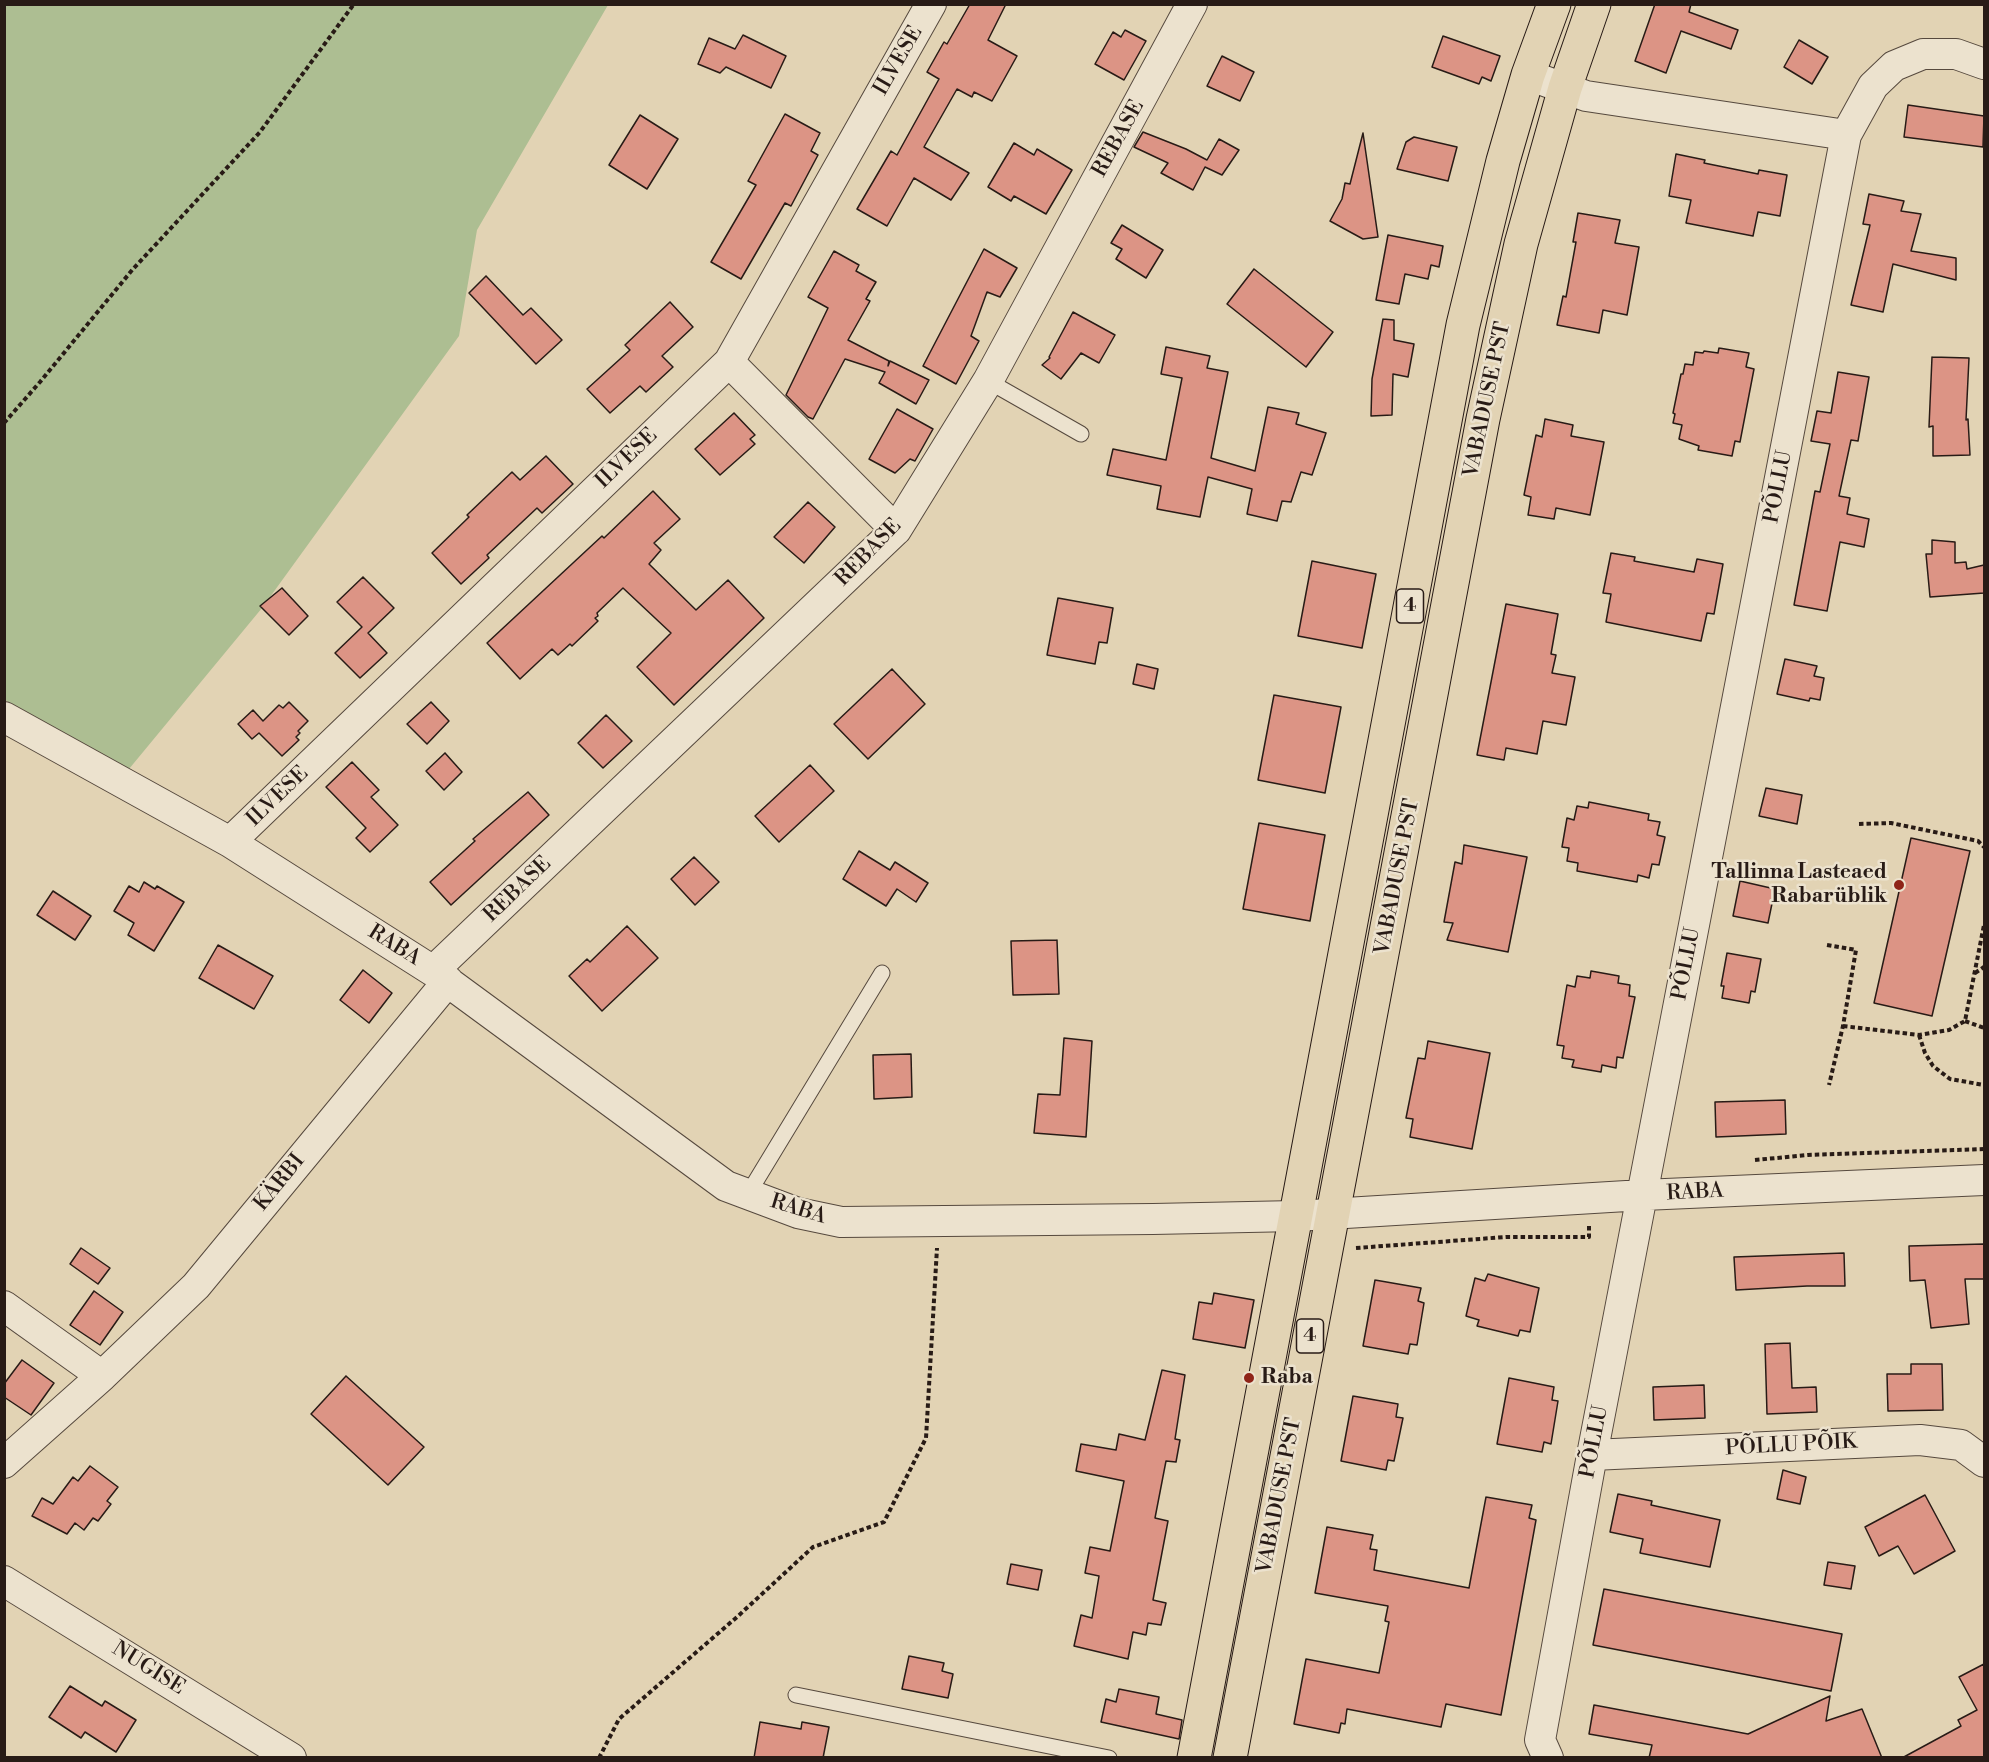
<!DOCTYPE html>
<meta charset="utf-8">
<style>
body{margin:0}
#map{position:relative;width:1989px;height:1762px;overflow:hidden;background:#e2d3b4;font-family:"Libre Bodoni",serif}
canvas{display:block}
.frame{position:absolute;inset:0;border:6px solid #281b16;pointer-events:none}
</style>
<div id="map">
<canvas width="1989" height="1762"></canvas>
<div class="frame"></div>
</div>
<script>
const ctx = document.querySelector('canvas').getContext('2d');
ctx.lineJoin = 'round';
function fill(path, color) { ctx.fillStyle = color; ctx.fill(path, 'evenodd'); }
const poly = rows => new Path2D(rows.map(r => 'M' + r).join(''));
function trace(path, color, width, dash) { ctx.strokeStyle = color; ctx.lineWidth = width; ctx.lineCap = dash ? 'butt' : 'round'; ctx.setLineDash(dash || []); ctx.stroke(path); }
function label(font, color, halo, rows, align = 'center') {
  ctx.font = font + ' "Libre Bodoni",serif'; ctx.lineWidth = 5; ctx.setLineDash([]); ctx.textBaseline = 'middle'; ctx.strokeStyle = halo; ctx.fillStyle = color; for (const [text, x, y, turn = 0] of rows) {
    ctx.save(); ctx.translate(x, y); ctx.rotate((+turn || 0) * Math.PI / 180); ctx.textAlign = isNaN(turn) ? turn : align; if (halo) ctx.strokeText(text, 0, 0); ctx.fillText(text, 0, 0); ctx.restore();
  }
}
const green = poly([
 [5,5,608,5,477,230,459,336,262,608,129,769,5,700]
]);
const building = poly([
 [970,4,1006,4,988,40,1017,56,992,101,974,92,972,97,957,89,924,147,969,173,951,200,914,178,887,226,857,209,891,151,897,155,939,79,927,72,944,42,947,44,970,4],
 [1655,4,1691,4,1689,12,1738,30,1731,49,1681,31,1666,73,1635,61,1655,4],
 [1125,30,1146,41,1124,80,1095,64,1113,32,1121,37,1125,30],
 [743,35,786,56,771,88,726,67,720,73,698,64,709,38,735,49,743,35],
 [1443,36,1500,56,1491,81,1482,77,1479,84,1432,67,1443,36],
 [1799,40,1828,57,1812,84,1784,67,1799,40],
 [1222,56,1254,72,1240,101,1207,86,1222,56],
 [1908,105,1984,116,1983,147,1904,137,1908,105],
 [785,114,820,133,811,151,818,155,791,206,785,203,741,279,711,262,756,185,748,181,785,114],
 [640,115,678,139,647,189,609,165,640,115],
 [1143,132,1186,149,1207,160,1219,139,1239,150,1222,175,1205,167,1193,190,1161,173,1168,163,1134,147,1143,132],
 [1363,133,1378,237,1363,239,1330,221,1342,199,1345,183,1350,184,1363,133],
 [1414,137,1457,147,1448,181,1397,169,1406,142,1414,137],
 [1014,143,1034,155,1037,149,1072,170,1046,214,1014,196,1011,201,988,187,1014,143],
 [1676,154,1705,160,1704,163,1758,174,1759,170,1787,175,1780,216,1758,212,1753,236,1686,223,1691,200,1669,196,1676,154],
 [1869,194,1904,201,1901,211,1921,214,1911,251,1956,258,1956,280,1893,264,1883,312,1851,305,1870,225,1863,224,1869,194],
 [1578,213,1620,220,1615,243,1639,247,1627,315,1603,310,1599,333,1557,325,1563,296,1566,297,1576,242,1573,242,1578,213],
 [1122,225,1163,250,1146,278,1116,259,1122,249,1111,243,1122,225],
 [1388,235,1443,246,1439,267,1431,265,1428,279,1405,274,1399,304,1376,300,1388,235],
 [984,249,1017,268,1000,297,987,292,971,336,979,341,956,384,923,366,984,249],
 [834,251,859,265,856,271,876,282,866,299,870,301,848,340,889,361,888,366,890,361,929,380,916,404,879,383,885,372,845,359,813,419,808,417,786,395,828,308,808,297,834,251],
 [1254,269,1333,332,1306,367,1227,304,1254,269],
 [486,276,523,315,531,308,562,340,536,364,469,293,486,276],
 [670,302,693,327,662,356,673,367,646,392,640,386,610,413,587,389,630,350,625,345,670,302],
 [1073,312,1115,335,1099,363,1081,353,1061,379,1042,365,1050,358,1049,357,1073,312],
 [1383,319,1394,320,1394,340,1414,344,1408,377,1393,374,1392,415,1371,416,1372,379,1383,319],
 [1166,347,1210,356,1207,368,1228,372,1211,458,1255,471,1268,407,1299,413,1296,424,1326,433,1312,475,1301,472,1291,502,1282,501,1277,521,1247,514,1252,489,1208,477,1200,517,1157,509,1161,486,1107,475,1113,449,1166,460,1182,378,1161,374,1166,347],
 [1719,348,1749,353,1746,367,1754,369,1740,442,1735,441,1732,456,1698,450,1699,446,1679,439,1682,425,1673,423,1675,414,1673,413,1681,374,1683,374,1685,364,1693,365,1695,352,1703,353,1704,351,1718,353,1719,348],
 [1932,357,1969,358,1966,420,1968,419,1970,455,1933,456,1933,426,1929,427,1932,357],
 [1838,372,1869,377,1858,441,1851,440,1839,496,1850,498,1847,514,1869,519,1864,547,1840,542,1827,611,1794,605,1815,491,1820,492,1830,444,1811,441,1817,411,1831,413,1838,372],
 [897,409,933,429,915,461,910,459,895,473,869,459,897,409],
 [734,413,755,435,750,439,755,444,720,475,695,449,734,413],
 [1545,419,1573,425,1571,436,1604,442,1590,515,1556,508,1554,519,1528,515,1531,497,1524,495,1536,435,1542,437,1545,419],
 [546,456,573,484,542,513,537,508,487,555,489,558,461,584,432,553,469,517,467,515,512,472,520,480,546,456],
 [653,491,680,519,654,543,661,550,649,564,696,610,728,580,764,618,674,705,637,667,671,633,623,588,597,613,598,616,595,618,598,621,572,646,570,644,558,655,552,649,520,679,487,643,602,536,604,538,653,491],
 [808,502,835,527,804,563,774,537,808,502],
 [1932,540,1955,542,1955,563,1966,562,1967,569,1984,565,1984,593,1930,597,1926,554,1932,554,1932,540],
 [1611,553,1635,557,1634,561,1694,572,1697,559,1723,564,1714,614,1707,613,1701,641,1606,622,1611,594,1603,593,1611,553],
 [1312,561,1376,574,1362,648,1298,636,1312,561],
 [363,577,394,608,368,633,387,653,360,678,335,653,362,627,337,602,363,577],
 [282,588,308,616,289,635,260,606,282,588],
 [1058,598,1113,608,1107,643,1099,642,1095,664,1047,655,1058,598],
 [1506,604,1558,614,1551,654,1556,655,1552,673,1575,677,1566,725,1543,721,1537,754,1506,748,1504,760,1477,755,1506,604],
 [1785,659,1817,666,1814,676,1824,678,1820,700,1810,698,1809,701,1777,694,1785,659],
 [1137,664,1158,669,1154,689,1133,684,1137,664],
 [892,669,925,704,868,759,834,724,892,669],
 [1274,695,1341,707,1325,793,1258,780,1274,695],
 [289,702,308,721,298,731,300,733,296,737,299,740,282,756,259,733,252,739,238,724,253,710,263,721,279,705,283,708,289,702],
 [431,702,449,721,427,744,407,724,431,702],
 [606,715,632,741,603,768,578,743,606,715],
 [445,753,462,772,444,790,426,771,445,753],
 [352,762,379,790,371,797,398,825,370,852,356,838,366,828,326,787,352,762],
 [810,765,834,791,779,842,755,816,810,765],
 [1766,788,1802,795,1797,824,1759,816,1766,788],
 [528,792,549,815,451,905,430,882,475,841,473,839,528,792],
 [1589,802,1649,814,1648,820,1660,822,1657,835,1665,837,1659,865,1652,864,1649,878,1638,875,1637,882,1577,871,1578,863,1567,861,1569,848,1562,847,1567,818,1574,820,1577,806,1588,808,1589,802],
 [1259,823,1325,835,1310,921,1243,909,1259,823],
 [1911,838,1970,851,1932,1016,1874,1003,1911,838],
 [1464,845,1527,857,1508,952,1447,940,1453,923,1444,922,1455,862,1462,864,1464,845],
 [859,851,890,870,895,862,928,883,916,902,897,889,886,906,843,879,859,851],
 [694,857,719,882,695,905,671,879,694,857],
 [1740,881,1775,889,1768,923,1733,916,1740,881],
 [144,882,155,889,157,886,184,902,154,951,128,935,134,923,114,911,129,886,139,892,144,882],
 [53,891,91,916,75,940,37,915,53,891],
 [627,926,658,958,602,1011,569,976,587,959,590,962,627,926],
 [1057,940,1059,994,1013,995,1011,941,1057,940],
 [218,945,273,976,254,1009,199,978,218,945],
 [1727,953,1761,959,1755,992,1751,991,1749,1003,1722,998,1724,986,1721,986,1727,953],
 [363,970,392,993,369,1023,340,1000,363,970],
 [1591,971,1619,976,1618,983,1630,985,1629,996,1635,997,1623,1058,1617,1057,1616,1068,1602,1065,1601,1072,1572,1067,1574,1060,1562,1058,1564,1046,1557,1045,1567,985,1575,987,1577,976,1590,978,1591,971],
 [1064,1038,1092,1041,1086,1137,1034,1133,1038,1094,1060,1095,1064,1038],
 [1428,1041,1490,1053,1472,1149,1410,1137,1413,1119,1406,1118,1418,1058,1425,1059,1428,1041],
 [911,1054,912,1097,874,1099,873,1055,911,1054],
 [1785,1100,1786,1134,1716,1137,1715,1102,1785,1100],
 [1984,1244,1984,1279,1965,1279,1969,1324,1931,1328,1925,1280,1910,1281,1909,1246,1984,1244],
 [81,1248,110,1268,98,1284,70,1264,81,1248],
 [1844,1253,1845,1286,1807,1286,1736,1290,1734,1257,1844,1253],
 [1488,1274,1539,1288,1530,1332,1520,1330,1518,1336,1477,1326,1479,1320,1466,1316,1475,1278,1485,1281,1488,1274],
 [1375,1280,1421,1288,1418,1301,1424,1303,1417,1345,1410,1344,1408,1354,1363,1346,1375,1280],
 [94,1291,123,1312,100,1345,70,1325,94,1291],
 [1214,1293,1254,1300,1245,1348,1193,1339,1199,1302,1212,1304,1214,1293],
 [1790,1343,1792,1388,1816,1387,1817,1412,1767,1414,1765,1344,1790,1343],
 [22,1360,54,1383,31,1415,4,1397,4,1384,22,1360],
 [1911,1364,1942,1364,1943,1410,1888,1411,1887,1374,1911,1374,1911,1364],
 [1162,1370,1185,1375,1175,1439,1180,1440,1176,1462,1166,1461,1155,1518,1168,1521,1153,1600,1166,1603,1161,1625,1148,1623,1146,1635,1133,1632,1128,1659,1074,1646,1081,1615,1092,1618,1099,1576,1085,1573,1090,1547,1110,1551,1124,1481,1076,1471,1081,1444,1116,1450,1119,1434,1145,1440,1162,1370],
 [346,1376,424,1447,388,1485,311,1414,346,1376],
 [1509,1378,1554,1387,1552,1400,1558,1401,1551,1444,1544,1442,1542,1452,1497,1444,1509,1378],
 [1704,1385,1705,1418,1654,1420,1653,1387,1704,1385],
 [1353,1396,1398,1404,1396,1417,1403,1418,1394,1461,1388,1460,1386,1470,1341,1461,1353,1396],
 [90,1466,118,1487,107,1501,111,1504,98,1521,93,1518,84,1530,75,1523,67,1534,32,1516,42,1498,53,1504,73,1477,78,1481,90,1466],
 [1783,1470,1806,1477,1800,1504,1777,1499,1783,1470],
 [1618,1494,1652,1501,1651,1505,1720,1520,1710,1567,1640,1553,1643,1539,1610,1532,1618,1494],
 [1925,1495,1955,1551,1914,1574,1898,1546,1879,1556,1865,1527,1925,1495],
 [1486,1497,1532,1505,1529,1518,1536,1520,1501,1715,1446,1704,1441,1727,1347,1709,1345,1724,1341,1723,1339,1733,1294,1724,1306,1659,1379,1673,1389,1622,1385,1621,1388,1606,1315,1593,1327,1527,1373,1535,1370,1549,1377,1550,1374,1570,1469,1588,1486,1497],
 [1828,1562,1855,1566,1851,1589,1824,1585,1828,1562],
 [1011,1564,1042,1570,1038,1590,1007,1584,1011,1564],
 [1604,1589,1842,1634,1831,1691,1593,1645,1604,1589],
 [909,1656,944,1663,942,1671,953,1674,948,1698,902,1689,909,1656],
 [1984,1664,1984,1758,1902,1758,1961,1726,1958,1720,1977,1710,1959,1677,1984,1664],
 [70,1686,102,1706,105,1701,136,1720,116,1752,85,1732,81,1738,49,1717,70,1686],
 [1119,1689,1159,1697,1156,1714,1182,1720,1179,1739,1101,1722,1106,1699,1116,1702,1119,1689],
 [1830,1696,1826,1721,1862,1709,1882,1758,1649,1758,1652,1745,1589,1734,1594,1705,1748,1734,1830,1696],
 [760,1722,801,1729,802,1722,829,1727,823,1758,754,1758,760,1722]
]);
const path = poly([
 [4,423,40,382,133,269,260,132,354,4],
 [1859,824,1891,823,1978,841,1984,847],
 [1827,945,1856,950,1843,1026,1829,1085],
 [1975,973,1984,967],
 [1965,1021,1984,1028],
 [1843,1026,1919,1035,1949,1030,1965,1021,1984,925],
 [1919,1035,1925,1053,1933,1066,1950,1079,1984,1085],
 [1755,1160,1808,1155,1984,1149],
 [1356,1248,1506,1237,1589,1237,1589,1226],
 [599,1758,619,1719,737,1617,813,1547,884,1522,926,1438,937,1248]
]);
const lane = poly([
 [988,381,1081,434],
 [748,1194,882,973],
 [796,1695,1109,1758]
]);
const street = poly([
 [1528,75,1586,96,1846,135],
 [729,362,896,530],
 [4,717,230,842,433,971,726,1186,798,1213,841,1222,1153,1219,1296,1216,1643,1195,1984,1180],
 [230,842,729,362,931,4],
 [433,971,896,530,988,381,1192,4],
 [4,1306,102,1376],
 [1592,1455,1920,1440,1961,1445,1984,1462],
 [4,1463,102,1376,196,1286,448,981],
 [4,1581,291,1758],
 [1548,1758,1540,1740,1592,1455,1846,135,1873,86,1894,66,1923,54,1956,54,1984,64]
]);
const highway = poly([
 [1194,1758,1463,325,1503,161,1528,75,1554,4],
 [1230,1758,1483,419,1521,244,1565,88,1594,4]
]);
const markers = [
 [1899,885,6,"#8f2418"],
 [1249,1378,6,"#8f2418"]
];
const shields = [
 [1410,606,27],
 [1310,1336,27]
];
const shieldNames = [
 ["4",1410,606],
 ["4",1310,1336]
];
const streetNames = [
 ["ILVESE",899,61,-60],
 ["REBASE",1119,139,-61],
 ["VABADUSE PST",1488,400,-78],
 ["ILVESE",627,459,-44],
 ["PÕLLU",1779,487,-79],
 ["REBASE",869,553,-46],
 ["ILVESE",278,797,-44],
 ["VABADUSE PST",1398,877,-79],
 ["REBASE",518,890,-44],
 ["RABA",394,946,32],
 ["PÕLLU",1687,964,-79],
 ["KÄRBI",280,1183,-51],
 ["RABA",1695,1193,-3],
 ["RABA",798,1210,17],
 ["PÕLLU",1595,1442,-79],
 ["PÕLLU PÕIK",1791,1446,-3],
 ["VABADUSE PST",1280,1496,-79],
 ["NUGISE",148,1669,32]
];
const poiNames = [
 ["Tallinna Lasteaed",1887,873],
 ["Rabarüblik",1887,897],
 ["Raba",1261,1378,"left"]
];
fill(green, '#adbe92');
fill(building, '#dc9485');
trace(building, '#281b16', 1.5);
trace(lane, '#56493e', 17);
trace(street, '#56493e', 32);
trace(highway, '#281b16', 35);
trace(path, '#281b16', 4, [4.5, 3]);
trace(lane, '#ece2ce', 15);
trace(street, '#ece2ce', 30);
trace(highway, '#e2d3b4', 33);
for (const [x, y, r, color] of markers) { const dot = new Path2D(); dot.arc(x, y, r, 0, 2 * Math.PI); ctx.fillStyle = color; ctx.fill(dot); trace(dot, '#ece2ce', 2); }
for (const [x, y, w] of shields) { const box = new Path2D(); box.roundRect(x - w / 2, y - 17, w, 34, 4.5); ctx.fillStyle = '#ece2ce'; ctx.fill(box); trace(box, '#281b16', 1.5); }
label('bold 20px', '#281b16', null, shieldNames);
label('21px', '#281b16', '#ece2ce', streetNames);
label('bold 21px', '#281b16', '#ece2ce', poiNames, 'right');
</script>
